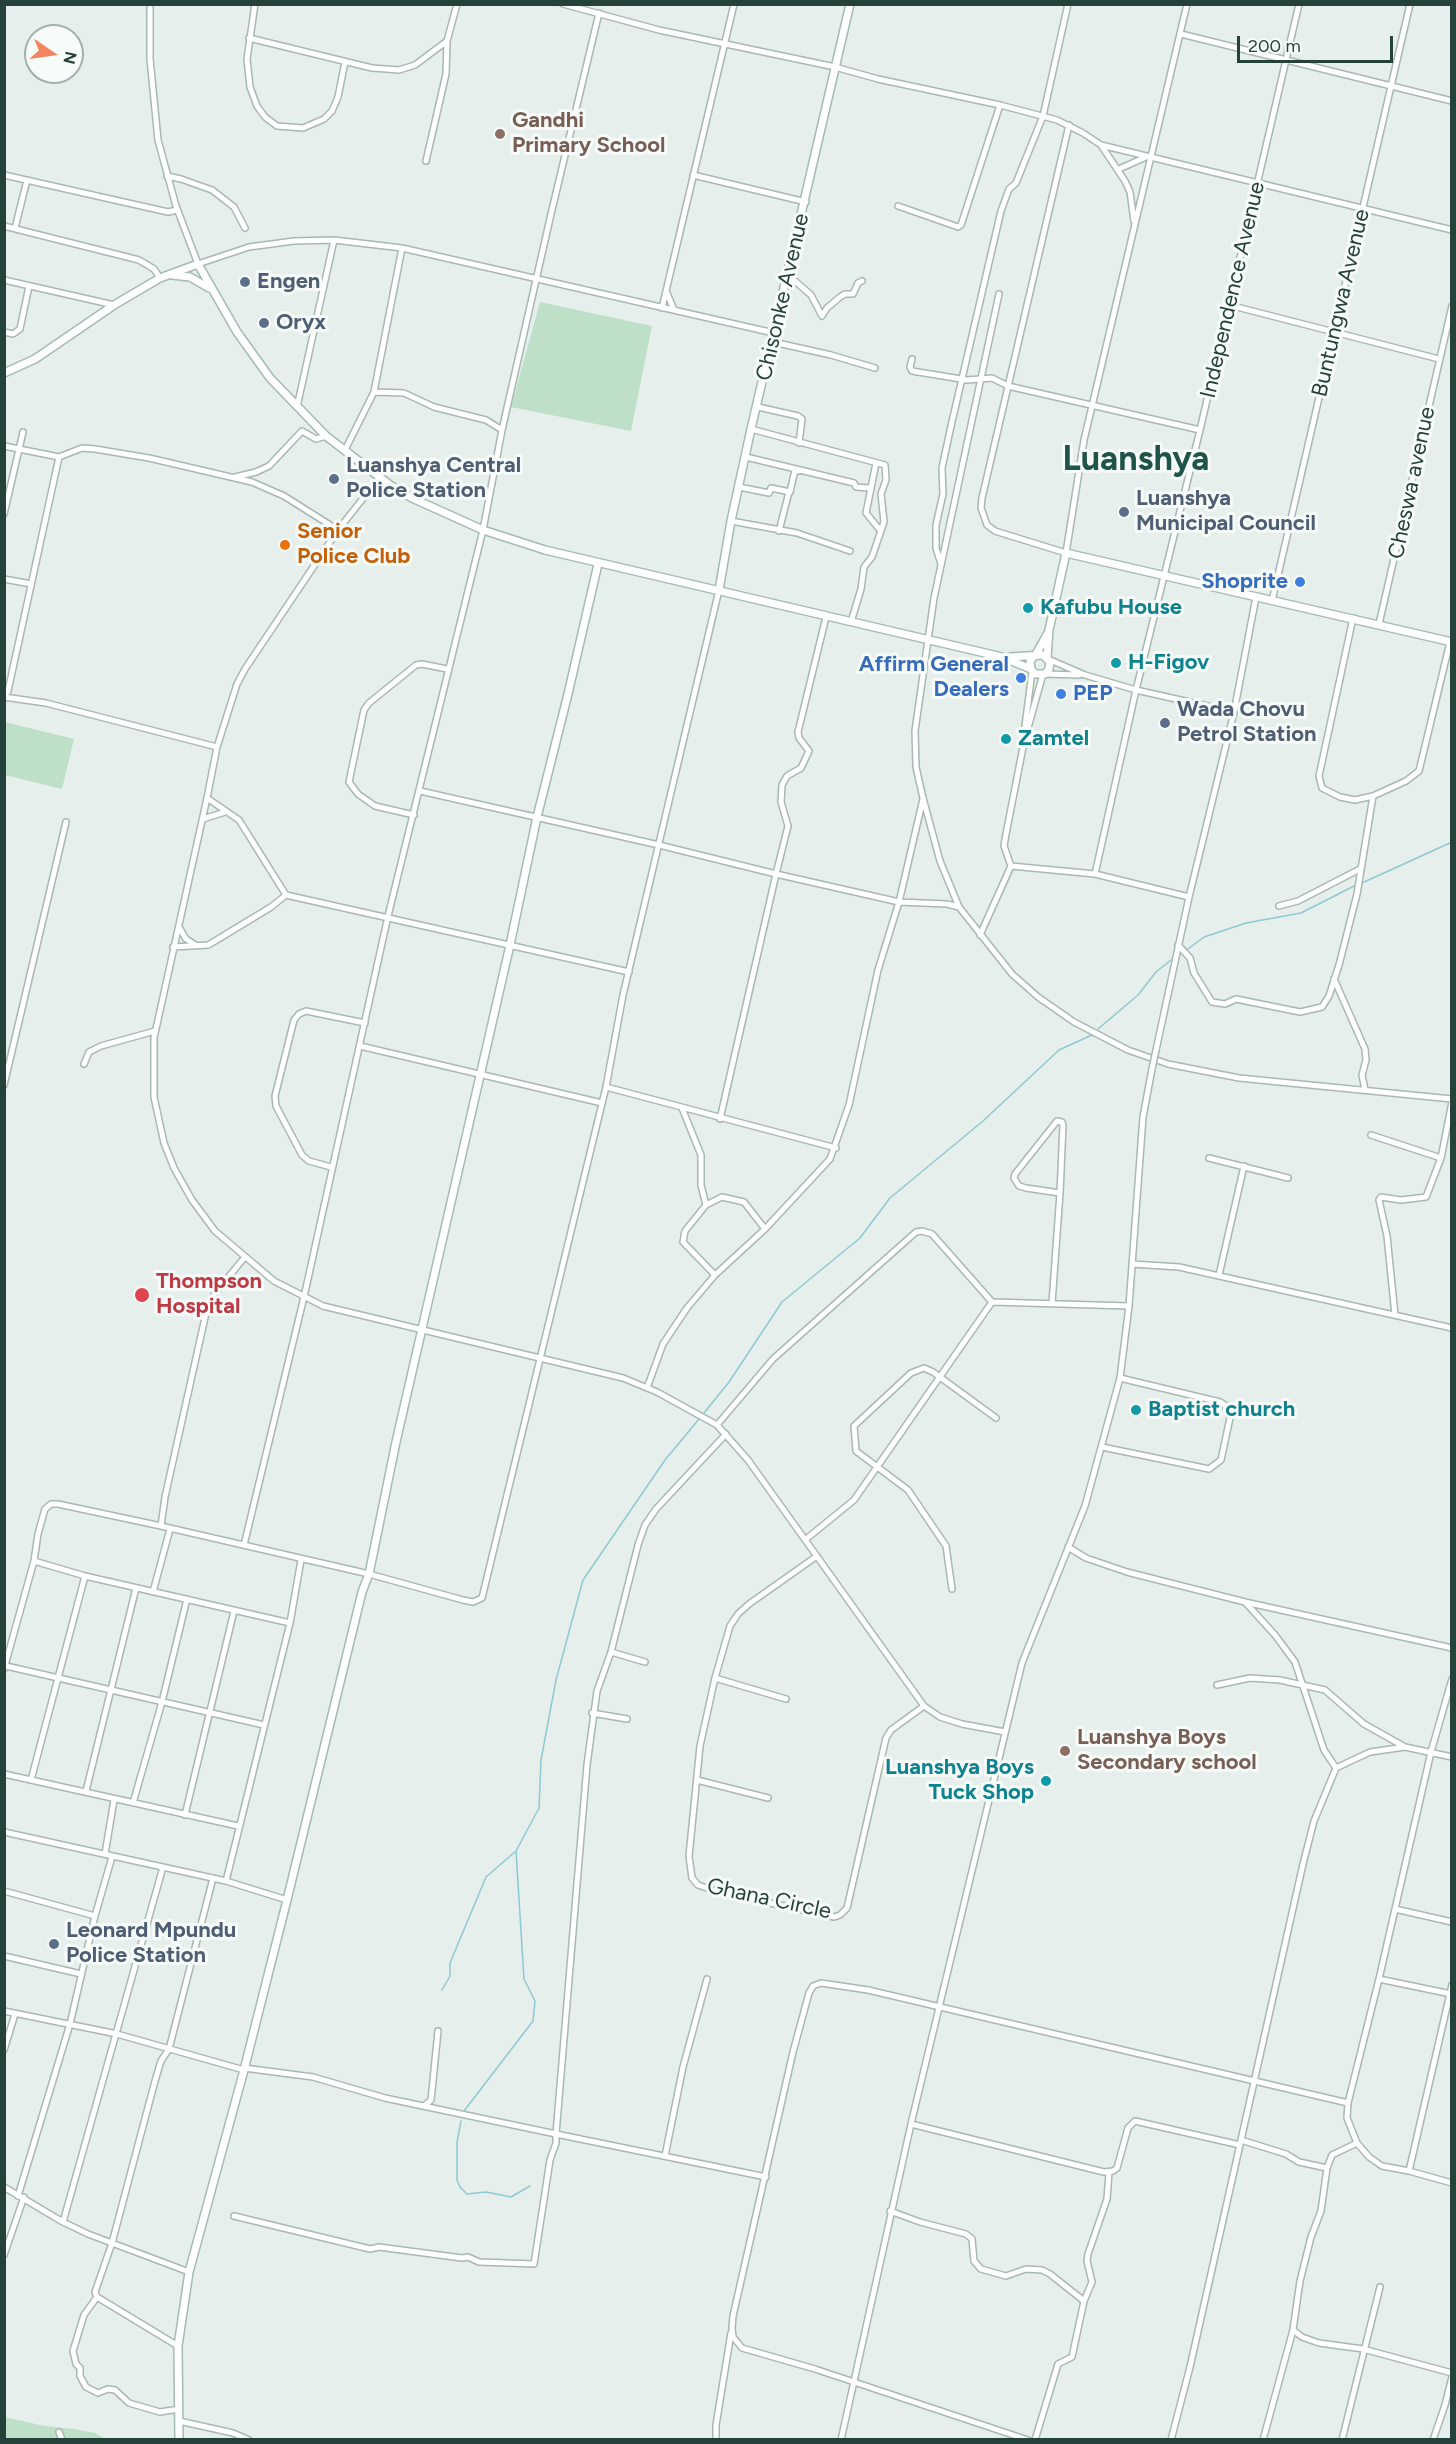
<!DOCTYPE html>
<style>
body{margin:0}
#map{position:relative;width:1456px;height:2444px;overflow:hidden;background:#e6efeb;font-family:Figtree,sans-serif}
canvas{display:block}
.frame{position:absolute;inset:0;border:6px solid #24423a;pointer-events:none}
.north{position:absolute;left:24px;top:24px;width:60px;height:60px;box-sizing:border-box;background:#f7fbf9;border:2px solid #a3b1ad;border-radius:50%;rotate:103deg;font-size:16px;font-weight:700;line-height:24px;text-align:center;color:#24423a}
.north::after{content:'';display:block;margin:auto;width:21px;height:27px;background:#f4845f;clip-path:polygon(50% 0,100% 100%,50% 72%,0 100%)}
.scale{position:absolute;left:1237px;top:36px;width:156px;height:27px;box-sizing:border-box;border:3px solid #24423a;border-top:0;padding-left:8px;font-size:18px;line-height:21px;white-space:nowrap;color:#24423a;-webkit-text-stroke:4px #f7fbf9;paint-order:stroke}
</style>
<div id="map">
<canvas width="1456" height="2444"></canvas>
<div class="frame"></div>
<div class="north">N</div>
<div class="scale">200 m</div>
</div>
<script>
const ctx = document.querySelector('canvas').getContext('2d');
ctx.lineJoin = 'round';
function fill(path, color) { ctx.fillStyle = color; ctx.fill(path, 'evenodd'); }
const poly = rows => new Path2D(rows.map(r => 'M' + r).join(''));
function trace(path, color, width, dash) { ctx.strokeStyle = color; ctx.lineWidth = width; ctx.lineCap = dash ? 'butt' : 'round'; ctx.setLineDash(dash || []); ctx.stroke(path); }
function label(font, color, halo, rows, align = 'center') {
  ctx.font = font + ' Figtree,sans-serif'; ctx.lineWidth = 6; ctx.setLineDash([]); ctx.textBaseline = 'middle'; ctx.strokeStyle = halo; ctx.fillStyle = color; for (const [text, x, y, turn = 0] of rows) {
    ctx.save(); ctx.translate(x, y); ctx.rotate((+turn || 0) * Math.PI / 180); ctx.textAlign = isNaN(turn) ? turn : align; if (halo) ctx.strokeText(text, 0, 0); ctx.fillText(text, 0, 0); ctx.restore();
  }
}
const green = poly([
 [540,302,652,326,631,431,511,407],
 [5,722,74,739,62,789,5,775],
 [5,2417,44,2426,74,2429,95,2433,106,2439,5,2440]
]);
const stream = poly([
 [1362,883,1452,842],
 [1188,949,1204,937,1246,923,1301,913,1354,886],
 [1098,1029,1138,995,1156,972,1171,960],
 [704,1413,729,1382,782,1302,860,1238,890,1198,983,1121,1059,1050,1092,1035],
 [442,1990,450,1976,450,1963,486,1877,516,1851,539,1808,541,1760,556,1680,583,1580,665,1460,699,1419],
 [464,2111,533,2021,535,2001,524,1979,516,1851],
 [461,2121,457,2142,457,2180,460,2187,467,2194,486,2192,511,2197,530,2186]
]);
const street = poly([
 [150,4,150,59,158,140,176,206,198,264,249,247,294,241,334,240,402,248,774,333],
 [255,4,247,59,250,87,257,106,265,117,277,126,303,128,324,119,332,111,338,97,345,62],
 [563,4,659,30,835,67,878,79,1000,105,1057,120,1083,133,1101,145,1125,181,1130,192,1134,221],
 [1181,34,1452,101],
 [249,38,372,68,399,70,415,65,447,41,457,4],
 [1069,125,982,498,981,508,987,525,995,531,1066,553,1084,440,1187,4],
 [1101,145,1452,230],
 [426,161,446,74,447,41],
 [1119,169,1146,157],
 [4,175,168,212,177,210],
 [693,175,806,202],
 [167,176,181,179,212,190,234,207,245,228],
 [898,206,958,227,961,225,1000,105],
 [4,226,139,260,154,269,160,278],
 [15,228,27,180],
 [788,275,811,295,822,316,827,308,840,297,845,294,853,294,858,283,862,281],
 [4,280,114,305],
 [667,293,674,310],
 [999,294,934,598,915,731,916,767,923,798,940,861,959,907,1012,974,1038,997,1074,1022,1128,1050,1168,1064,1239,1078,1452,1099],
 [1229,305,1439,359],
 [662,308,734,4],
 [4,332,13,334,20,329,29,286],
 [773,342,831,355,875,368],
 [912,359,910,367,912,371,967,380,992,378,1008,386,1200,430],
 [374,392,404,393,434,407,486,420,502,430],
 [297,407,334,240],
 [758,407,798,416,802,419,799,443],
 [751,429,885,465,886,480,881,494,884,522,872,557,864,567,861,589,851,622],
 [4,446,59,457],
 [345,450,374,392,402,248],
 [746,457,854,483,856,487,870,488],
 [876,463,866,513,880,530],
 [235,477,256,472,269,466,302,431,316,439,326,436],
 [380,477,338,530,245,669,237,684,217,747,207,798,154,1038,154,1097,164,1143,174,1168,192,1200,215,1231,274,1281,323,1306,623,1378,657,1392,717,1425,748,1460,924,1706,940,1717,962,1724,1005,1732],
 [739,487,769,493,771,488,790,492,795,470,799,471],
 [4,514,23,432],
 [731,521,797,533,850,551],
 [779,531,789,492],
 [941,564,936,548,936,525,943,494,942,468,951,426,1001,211,1009,189,1016,183,1043,116,1068,4],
 [4,579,31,584],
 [1272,601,1410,4],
 [826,617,798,732,799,738,809,751,801,768,787,776,782,785,781,802,788,826,776,874,899,902,923,799],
 [1353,618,1319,776,1322,788,1340,797,1355,800,1373,796,1406,781,1419,771,1450,642],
 [1379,624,1452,306],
 [1048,659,1085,675,1136,690,1234,712],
 [1045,674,1080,675],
 [1024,734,1032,672],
 [217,747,46,703,4,697,8,691,59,457,82,448,95,449,149,458,252,482,284,496,338,530],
 [420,791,659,845,776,874,720,1119],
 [207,798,239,820,286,895,629,972],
 [414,815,375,806,358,794,349,782,364,710,369,703,416,665,422,664,447,669],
 [203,819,225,812],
 [1011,866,1095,874,1189,897],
 [1095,874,1136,690,1200,430,1299,4],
 [1279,906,1298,901,1360,869],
 [179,927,186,939,194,944],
 [980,935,1011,866,1004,846,1006,834,1024,742,1043,674],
 [1178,945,1190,958,1194,973,1212,1002,1225,1004,1236,999,1300,1012,1322,1007,1329,996,1339,965,1357,894,1373,796],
 [173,947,208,945,215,941,271,907,286,895],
 [1334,979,1365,1049,1366,1060,1362,1075,1365,1090],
 [360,1046,602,1103],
 [1156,1050,1189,897,1234,712,1256,597],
 [84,1064,89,1052,101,1046,155,1031],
 [4,1085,66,822],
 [606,1087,836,1148],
 [682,1108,701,1155,701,1185,706,1205],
 [1371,1135,1441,1158],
 [1209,1158,1288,1178],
 [331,1167,309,1161,302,1155,276,1106,275,1096,294,1020,299,1014,306,1011,365,1023],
 [1132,1264,1179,1267,1452,1328],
 [715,1275,683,1242,685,1231,706,1205,722,1197,744,1202,765,1229],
 [1219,1275,1244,1166],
 [1052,1303,1060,1193,1063,1125,1062,1122,1057,1121,1015,1174,1014,1178,1019,1186,1026,1188,1060,1193],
 [1395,1315,1387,1236,1379,1200,1381,1197,1401,1200,1426,1197,1441,1158,1452,1102],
 [647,1388,663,1344,687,1308,715,1275,765,1229,830,1159,849,1105,878,970,899,902,947,904,959,907],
 [717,1425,773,1359,916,1232,922,1231,932,1234,992,1302,1129,1306],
 [726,1434,656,1509,645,1525,638,1545,611,1652,597,1691,587,1765,556,2134,766,2177],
 [1102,1447,1209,1469,1221,1460,1230,1418,1225,1405,1220,1402,1120,1378],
 [161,1526,165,1497,206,1313,215,1293,245,1257],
 [805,1540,854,1500,992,1302],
 [247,1546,244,1545,304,1297,388,916,483,530,502,430,551,214,599,13],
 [1068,1547,1086,1558,1127,1572,1245,1602,1452,1648],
 [817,1556,749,1604,738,1614,730,1626,715,1678,700,1746,689,1856,692,1878,698,1885,715,1891,834,1917,840,1915,847,1908,886,1738,891,1730,924,1706],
 [34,1561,85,1576,290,1623],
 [952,1589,946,1546,908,1490,856,1451,854,1426,911,1373,924,1368,933,1372,996,1418],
 [153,1592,170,1529],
 [611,1652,645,1662],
 [6,1666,264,1725],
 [4,1669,34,1561,38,1534,45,1509,51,1504,58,1504,161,1526,369,1574,463,1600,473,1602,482,1598,606,1087,623,995,719,590],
 [715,1678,786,1699],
 [1452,1679,1431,1752,1379,1979,1348,2103,1347,2118,1357,2143,1369,2157,1382,2166,1409,2171,1452,2183],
 [1217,1685,1250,1678,1280,1680,1325,1690,1364,1724,1405,1747],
 [592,1713,627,1719],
 [1336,1768,1370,1752,1405,1747,1452,1757],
 [4,1774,238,1826],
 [31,1780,85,1576],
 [697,1780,768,1798],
 [86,1791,136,1588],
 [133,1803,162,1702,187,1599],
 [185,1815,234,1611],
 [4,1832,226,1881,287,1900],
 [105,1854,114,1800],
 [226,1881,290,1623,301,1560],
 [4,1891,95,1916],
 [1395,1909,1452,1922],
 [4,1956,81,1974],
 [1379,1979,1451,1994],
 [4,2011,117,2034,244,2070],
 [4,2050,15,2014],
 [424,2106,431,2100,438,2031],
 [911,2124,1104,2172,1113,2171,1117,2168,1128,2128,1135,2121,1240,2145],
 [1241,2140,1286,2154,1299,2162,1327,2168],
 [665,2156,683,2067,707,1979],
 [1409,2171,1452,1985],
 [4,2187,63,2222,88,2234,189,2272],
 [18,2196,70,2024,95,1916,112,1857],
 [890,2211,920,2222,966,2234,972,2239,974,2261,981,2269,1006,2276,1026,2269,1042,2270,1050,2274,1084,2301],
 [234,2216,370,2249,379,2247,462,2258,468,2257,479,2262,534,2264,550,2160,556,2143,556,2134,385,2098,313,2077,244,2068],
 [63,2222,163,1867],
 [4,2255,24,2197],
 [97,2297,84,2315,73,2351,76,2364,80,2368,80,2376,86,2387,98,2393,108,2389,115,2390,129,2403,160,2412,179,2409],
 [1293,2330,1302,2337,1319,2343,1363,2349,1452,2373],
 [178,2346,97,2297,95,2292,112,2243,155,2081,161,2061,169,2049,213,1878],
 [179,2421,233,2433,249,2440],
 [59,2432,62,2440],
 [716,2440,716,2425,731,2333],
 [841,2440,911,2124,1022,1663,1085,1506,1120,1378,1129,1306,1143,1117,1152,1069],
 [1028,2440,815,2369,742,2348,733,2337,732,2328,733,2316,793,2052,809,1993,813,1986,821,1983,868,1990,1348,2103],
 [1035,2440,1058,2364,1072,2357,1084,2301,1092,2282,1087,2261,1088,2254,1107,2199,1109,2172],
 [1171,2440,1190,2367,1303,1864,1314,1821,1336,1768,1324,1750,1295,1662,1275,1635,1245,1602],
 [1263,2440,1293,2330,1300,2281,1311,2237,1321,2211,1327,2168,1332,2155,1357,2143],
 [1342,2440,1380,2287],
 [1433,2440,1445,2405,1452,2377]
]);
const secondary = poly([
 [172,275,190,277,209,288],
 [4,373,35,359,114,305,160,278,198,264,237,332,270,378,326,436,390,485,412,498,483,530,545,550,1002,657,1031,669],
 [719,590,731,521,751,429,850,4],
 [1035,656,1048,633],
 [1010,657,1043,655,1050,662,1049,669,1045,674,1035,674,1031,669,1030,662,1033,657],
 [1047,658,1049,630,1066,553,1452,642],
 [179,2440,178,2346,189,2272,244,2070,287,1900,362,1592,369,1574,396,1442,510,945,537,817,568,694,598,564]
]);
const streetBridge = poly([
 [1152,1069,1156,1050]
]);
const markers = [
 [500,134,6,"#8d6e63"],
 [245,282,6,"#5c6f8a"],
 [264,323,6,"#5c6f8a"],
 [334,479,6,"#5c6f8a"],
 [1124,512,6,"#5c6f8a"],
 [285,545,6,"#e8710a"],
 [1300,582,6,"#3f7fe0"],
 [1028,608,6,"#0f9aa8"],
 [1116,663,6,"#0f9aa8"],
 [1021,678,6,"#3f7fe0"],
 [1061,694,6,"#3f7fe0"],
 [1165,723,6,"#5c6f8a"],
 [1006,739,6,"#0f9aa8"],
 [142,1295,8,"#e0444e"],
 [1136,1410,6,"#0f9aa8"],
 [1065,1751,6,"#8d6e63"],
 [1046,1781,6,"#0f9aa8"],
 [54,1944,6,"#5c6f8a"]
];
const educationNames = [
 ["Gandhi",512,121],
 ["Primary School",512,146],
 ["Luanshya Boys",1077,1738],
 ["Secondary school",1077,1763]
];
const serviceNames = [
 ["Engen",257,282],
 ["Oryx",276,323],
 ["Luanshya Central",346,466],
 ["Police Station",346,491],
 ["Luanshya",1136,499],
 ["Municipal Council",1136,524],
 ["Wada Chovu",1177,710],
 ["Petrol Station",1177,735],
 ["Leonard Mpundu",66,1931],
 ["Police Station",66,1956]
];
const streetNames = [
 ["Independence Avenue",1233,290,-77],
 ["Chisonke Avenue",783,297,-77],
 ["Buntungwa Avenue",1341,303,-77],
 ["Cheswa avenue",1412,483,-78],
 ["Ghana Circle",769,1899,12]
];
const foodNames = [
 ["Senior",297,532],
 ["Police Club",297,557]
];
const shopNames = [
 ["Shoprite",1288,582],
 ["Affirm General",1009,665],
 ["Dealers",1009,690],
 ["PEP",1073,694,"left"]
];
const cultureNames = [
 ["Kafubu House",1040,608],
 ["H-Figov",1128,663],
 ["Zamtel",1018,739],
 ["Baptist church",1148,1410],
 ["Luanshya Boys",1034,1768,"right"],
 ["Tuck Shop",1034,1793,"right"]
];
const healthNames = [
 ["Thompson",156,1282],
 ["Hospital",156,1307]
];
const townNames = [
 ["Luanshya",1136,460]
];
fill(green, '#bfe0c8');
trace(stream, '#8ec9d4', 1.5);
trace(street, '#a8b8b2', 8);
trace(secondary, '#a4bbb3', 10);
trace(street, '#fff', 5);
trace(secondary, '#fff', 7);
trace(streetBridge, '#a8b8b2', 8, []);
trace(streetBridge, '#fff', 5);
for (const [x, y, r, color] of markers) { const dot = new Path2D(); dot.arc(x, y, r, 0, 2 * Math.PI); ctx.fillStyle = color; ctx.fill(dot); trace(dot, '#f7fbf9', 2); }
label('bold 22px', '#785e54', '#f7fbf9', educationNames, 'left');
label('bold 22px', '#4e5e75', '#f7fbf9', serviceNames, 'left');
label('22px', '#24423a', '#f7fbf9', streetNames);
label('bold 22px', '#c56008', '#f7fbf9', foodNames, 'left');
label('bold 22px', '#366cbe', '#f7fbf9', shopNames, 'right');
label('bold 22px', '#0d838f', '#f7fbf9', cultureNames, 'left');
label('bold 22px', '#be3a42', '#f7fbf9', healthNames, 'left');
label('bold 34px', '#1f5548', '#f7fbf9', townNames);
</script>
